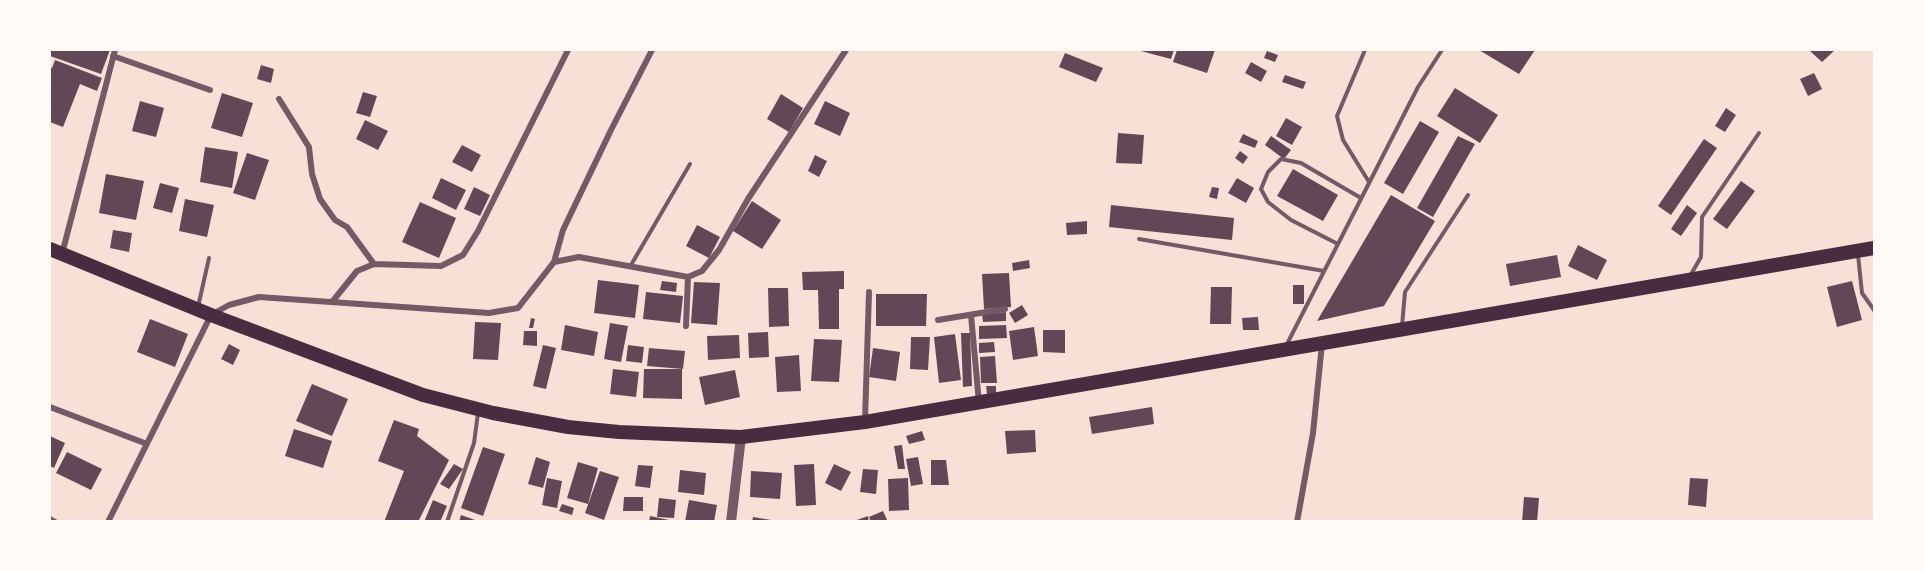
<!DOCTYPE html>
<style>
body{margin:0}
#map{position:relative;width:1924px;height:571px;overflow:hidden;background:#f7e1d7;font-family:"Noto Sans",sans-serif}
canvas{display:block}
.frame{position:absolute;inset:0;border:51px solid #fffaf5;pointer-events:none}
</style>
<div id="map">
<canvas width="1924" height="571"></canvas>
<div class="frame"></div>
</div>
<script>
const ctx = document.querySelector('canvas').getContext('2d');
ctx.lineJoin = 'round';
function fill(path, color) { ctx.fillStyle = color; ctx.fill(path, 'evenodd'); }
const poly = rows => new Path2D(rows.map(r => 'M' + r).join(''));
function trace(path, color, width, dash) { ctx.strokeStyle = color; ctx.lineWidth = width; ctx.lineCap = dash ? 'butt' : 'round'; ctx.setLineDash(dash || []); ctx.stroke(path); }
const building = poly([
 [50,50,110,50,101,74,50,56],
 [1137,50,1174,50,1171,59],
 [1177,50,1215,50,1207,73,1173,62],
 [1479,50,1535,50,1519,74],
 [1812,50,1835,50,1822,62,1810,51],
 [1267,51,1278,55,1275,62,1264,58],
 [1065,53,1103,68,1096,82,1059,67],
 [55,60,102,78,97,91,80,84,63,127,50,122,50,67,52,68],
 [1251,62,1267,71,1261,82,1245,73],
 [261,65,274,69,271,83,257,79],
 [1814,73,1822,89,1808,96,1800,79],
 [1285,75,1306,82,1303,89,1282,82],
 [1455,88,1498,115,1480,143,1437,116],
 [363,92,377,96,370,117,356,113],
 [222,93,253,103,242,137,211,128],
 [781,94,803,108,789,132,767,119],
 [140,101,164,108,156,137,132,131],
 [825,101,850,113,840,136,814,124],
 [1726,108,1736,115,1725,132,1715,126],
 [1286,118,1302,127,1292,145,1276,136],
 [365,120,388,131,378,150,356,139],
 [1420,121,1439,132,1403,194,1384,183],
 [1118,133,1144,135,1142,164,1116,163],
 [1243,134,1258,141,1255,148,1239,142],
 [1271,136,1291,150,1284,159,1265,145],
 [1458,136,1475,144,1433,217,1417,208],
 [1704,139,1717,148,1671,215,1658,206],
 [462,145,481,155,472,172,452,162],
 [205,147,238,152,232,188,200,182],
 [1240,151,1248,157,1243,164,1235,158],
 [247,153,269,160,255,200,233,193],
 [815,155,827,161,819,177,808,171],
 [1293,169,1338,195,1323,221,1277,196],
 [106,174,144,181,136,220,99,213],
 [441,178,466,190,456,210,432,198],
 [1237,178,1254,188,1246,203,1228,193],
 [1741,181,1755,191,1727,229,1713,219],
 [160,183,179,188,172,213,153,208],
 [474,187,490,195,480,216,464,209],
 [1212,187,1219,188,1217,199,1209,197],
 [1391,195,1435,221,1384,306,1317,321],
 [185,199,214,205,207,237,179,231],
 [752,201,781,220,762,249,733,231],
 [420,202,456,218,439,258,402,242],
 [1111,205,1234,218,1232,240,1109,227],
 [1687,205,1697,213,1681,236,1671,229],
 [1087,221,1087,234,1067,235,1066,223],
 [697,225,720,237,709,258,686,246],
 [113,230,132,233,129,252,110,248],
 [1578,245,1607,260,1597,280,1568,266],
 [1557,255,1561,277,1510,286,1506,264],
 [1029,260,1030,268,1013,271,1012,263],
 [844,271,844,289,839,289,839,329,819,329,818,290,803,290,802,272],
 [1009,273,1011,307,984,309,982,274],
 [598,280,639,285,635,318,594,313],
 [662,281,677,283,676,292,660,290],
 [1852,281,1862,320,1837,327,1827,287],
 [694,282,720,283,717,325,691,323],
 [1293,285,1304,285,1304,304,1293,304],
 [1211,287,1232,287,1231,324,1210,324],
 [768,288,788,288,789,326,769,327],
 [646,292,683,296,680,323,643,319],
 [876,294,927,294,926,326,876,326],
 [1022,305,1028,315,1015,323,1009,313],
 [1006,312,1006,321,983,322,982,314],
 [1258,317,1259,330,1243,330,1242,318],
 [531,318,535,319,533,328,529,328],
 [150,319,188,334,175,367,137,352],
 [475,322,501,323,498,360,473,359],
 [610,323,628,326,621,362,604,359],
 [565,325,598,332,594,356,561,350],
 [1006,325,1007,338,979,339,979,326],
 [1034,327,1038,356,1013,360,1009,331],
 [1043,330,1065,330,1065,353,1043,352],
 [524,331,537,331,537,346,523,345],
 [768,332,769,357,749,358,748,333],
 [961,333,970,333,972,386,963,387],
 [955,334,961,380,939,383,934,337],
 [739,335,740,358,708,360,707,336],
 [911,337,930,337,928,370,910,369],
 [814,339,842,340,839,382,811,381],
 [994,342,995,352,979,353,979,343],
 [229,344,240,350,233,365,221,359],
 [543,345,556,348,546,389,533,386],
 [628,345,644,347,642,363,626,361],
 [649,348,685,351,683,369,647,366],
 [873,348,900,352,896,381,869,377],
 [799,355,801,391,777,392,775,357],
 [995,356,997,383,981,383,980,357],
 [613,369,639,372,636,397,610,394],
 [644,369,682,369,682,399,643,398],
 [735,370,740,397,705,405,699,377],
 [312,384,348,399,332,436,296,421],
 [986,386,996,386,996,393,987,394],
 [1152,407,1154,424,1092,434,1089,417],
 [394,420,419,429,417,436,449,460,418,522,384,522,404,471,378,461],
 [294,429,332,441,323,468,285,456],
 [1035,430,1036,452,1007,454,1005,431],
 [922,431,925,440,909,444,906,436],
 [50,436,65,443,54,468,50,466],
 [902,445,905,469,898,469,894,446],
 [483,447,505,454,483,516,461,508],
 [67,452,102,469,91,490,56,473],
 [536,457,550,462,543,488,528,484],
 [918,457,923,484,911,486,906,459],
 [931,460,946,460,949,485,931,485],
 [578,462,598,468,588,504,567,498],
 [454,464,463,469,449,489,440,484],
 [814,464,816,505,796,506,794,465],
 [834,464,851,472,841,491,825,483],
 [638,465,653,466,650,488,635,486],
 [863,469,878,470,876,494,860,492],
 [680,470,706,473,704,495,678,492],
 [600,471,619,477,604,520,585,513],
 [751,471,782,473,780,499,750,497],
 [547,478,562,481,557,508,542,505],
 [908,478,909,510,889,511,888,479],
 [1690,478,1708,479,1706,507,1688,505],
 [624,497,643,497,643,511,623,511],
 [1524,497,1539,498,1537,522,1522,522],
 [659,498,676,500,674,518,657,517],
 [433,500,447,506,440,522,424,522],
 [689,500,717,505,714,522,685,522],
 [562,504,574,508,572,515,559,511],
 [883,511,888,522,871,522,869,517],
 [461,515,475,520,475,522,459,522],
 [650,516,669,520,669,522,649,522],
 [868,516,869,522,854,522,854,521],
 [753,517,771,520,771,522,752,522]
]);
const service = poly([
 [1365,50,1337,116,1343,140,1369,182],
 [1139,239,1324,271],
 [1338,244,1291,220,1268,202,1261,189,1268,172,1281,159,1301,163,1361,198],
 [1858,255,1862,293,1874,310],
 [631,265,690,164],
 [1690,276,1701,257,1702,217,1759,133],
 [198,307,209,258],
 [1402,326,1405,292,1468,195],
 [1286,346,1418,87,1442,50],
 [447,522,474,443,478,413]
]);
const minor = poly([
 [113,56,210,90],
 [279,99,309,147,312,174,320,199,335,220,347,227,374,264],
 [62,254,115,50],
 [554,262,563,230,611,130,652,50],
 [332,302,357,271,374,264,441,266,463,255,478,231,568,50],
 [971,315,979,403],
 [938,320,1005,309],
 [686,326,688,277],
 [50,407,147,444],
 [865,421,869,292],
 [50,519,55,522],
 [108,522,211,315,229,305,259,297,489,313,518,308,554,262,579,257,688,277,702,271,719,250,748,199,846,50],
 [1297,522,1313,433,1322,344]
]);
const tertiary = poly([
 [731,522,741,437]
]);
const trunk = poly([
 [50,249,211,315,423,395,493,413,568,427,619,432,741,437,865,422,1874,248]
]);
fill(building, '#644757');
trace(service, '#755966', 4);
trace(minor, '#755966', 6);
trace(tertiary, '#755966', 10);
trace(trunk, '#4a2c40', 14);
</script>
